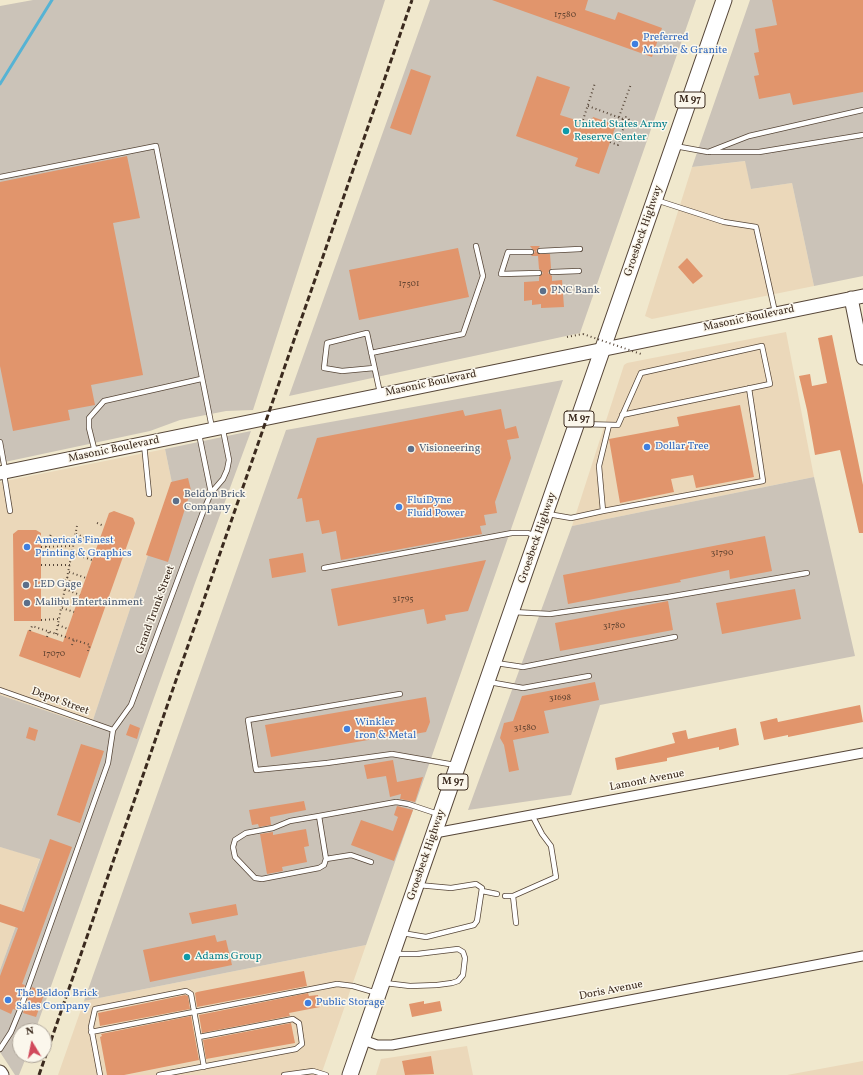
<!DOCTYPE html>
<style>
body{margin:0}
#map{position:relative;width:863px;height:1075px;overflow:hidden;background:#f0e8cd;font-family:Vollkorn,serif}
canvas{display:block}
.north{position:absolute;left:12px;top:1023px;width:40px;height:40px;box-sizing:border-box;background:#fbf7ec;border:1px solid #aea59a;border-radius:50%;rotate:350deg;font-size:11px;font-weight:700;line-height:16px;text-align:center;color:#3b2a1e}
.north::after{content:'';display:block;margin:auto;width:14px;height:18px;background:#d1495b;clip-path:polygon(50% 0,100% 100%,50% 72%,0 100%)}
</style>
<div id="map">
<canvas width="863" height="1075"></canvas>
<div class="north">N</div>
</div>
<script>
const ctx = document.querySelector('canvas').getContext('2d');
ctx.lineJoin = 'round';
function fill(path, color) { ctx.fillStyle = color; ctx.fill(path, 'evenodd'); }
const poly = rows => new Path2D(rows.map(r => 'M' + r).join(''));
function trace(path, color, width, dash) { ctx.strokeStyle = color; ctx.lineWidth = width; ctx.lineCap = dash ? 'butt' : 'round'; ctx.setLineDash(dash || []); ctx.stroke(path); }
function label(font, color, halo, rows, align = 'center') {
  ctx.font = font + ' Vollkorn,serif'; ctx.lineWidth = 3; ctx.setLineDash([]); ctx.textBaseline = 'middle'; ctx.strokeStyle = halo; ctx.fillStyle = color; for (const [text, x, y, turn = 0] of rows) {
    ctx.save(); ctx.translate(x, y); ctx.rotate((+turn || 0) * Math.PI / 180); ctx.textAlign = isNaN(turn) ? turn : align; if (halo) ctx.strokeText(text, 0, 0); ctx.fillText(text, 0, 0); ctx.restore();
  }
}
const built = poly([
 [746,161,751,189,792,183,814,286,652,319,645,316,692,167],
 [786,332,814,477,572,526,624,365,627,363],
 [165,449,172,483,91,726,0,695,0,482],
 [0,847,40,858,0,970],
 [366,945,321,1075,58,1075,84,1001],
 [467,1046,473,1075,376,1075,381,1059],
 [863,1061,863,1075,787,1075]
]);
const industrial = poly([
 [33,0,385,0,253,410,226,411,180,420,150,431,0,463,0,6],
 [430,0,696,0,580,333,289,396],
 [750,0,863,0,863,276,814,286,792,183,751,189,745,161,692,167],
 [563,380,366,945,84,1001,286,430],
 [251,431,195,583,35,1031,20,1031,20,1055,27,1055,19,1075,15,1075,0,1052,0,970,40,859,0,847,0,695,91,726,172,483,165,449],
 [814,477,855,656,600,705,571,795,468,810,572,526]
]);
const stream = poly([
 [0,84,52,0]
]);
const building = poly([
 [492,0,588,0,585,10,615,20,618,12,662,28,652,57],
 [772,0,863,0,863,92,793,105,790,93,759,99,754,76,759,75,754,53,759,52,755,29,777,25],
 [411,69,431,76,411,135,390,128],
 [537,76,570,87,560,115,579,121,579,119,591,123,593,117,616,125,599,174,575,166,578,158,516,136],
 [127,156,140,218,113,223,143,375,91,385,95,405,68,410,70,420,13,431,0,366,0,182],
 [530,246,540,246,536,251,539,254,550,254,551,268,548,273,552,276,552,281,562,280,564,307,541,308,541,304,532,305,532,300,524,301,524,282,539,281,539,277,543,273,539,269,538,256,531,256,535,252],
 [458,248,469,297,359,320,349,270],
 [687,258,703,276,693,284,678,267],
 [832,335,863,485,863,533,859,533,840,450,815,455,807,410,799,376,810,374,812,386,827,383,818,338],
 [740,405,754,477,696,488,693,475,671,479,674,492,620,503,609,439,679,426,677,417],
 [501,409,505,429,516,426,519,438,507,440,511,458,495,502,497,513,484,515,486,525,480,526,482,534,341,560,336,531,322,534,319,520,306,522,302,498,297,499,317,438,463,410,465,416],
 [188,478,191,490,168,562,146,555,171,482],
 [114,511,133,518,135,523,80,678,19,656,28,630,63,642,109,513],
 [18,530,36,530,41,533,41,621,14,621,13,534],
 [765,536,772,571,730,579,729,570,680,580,681,582,568,604,563,575],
 [303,553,306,572,272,578,269,559],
 [486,560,468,611,445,615,446,620,427,624,424,609,338,626,331,589],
 [795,589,801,619,722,634,716,603],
 [668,601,673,630,560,651,555,623],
 [595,682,599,700,544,711,549,733,513,740,519,770,509,772,504,745,500,738,504,723,513,721,522,696],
 [426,697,430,722,426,732,409,735,408,733,271,757,265,725],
 [860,705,863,722,788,737,788,735,764,740,760,722,777,718,778,722],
 [130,724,140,728,137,739,126,735],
 [29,727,38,730,35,741,26,738],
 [736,728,739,745,719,750,719,747,667,758,667,761,617,770,615,758,675,743,672,733,686,730,688,739],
 [81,744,104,751,80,823,57,815],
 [393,760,397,782,423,777,415,802,400,799,401,794,390,797,386,776,367,779,364,765],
 [304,801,306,810,270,817,271,825,259,827,258,824,252,825,249,810],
 [397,806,413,810,394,861,351,845,361,820,393,831,398,817,394,815],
 [306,829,309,846,304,847,307,862,282,867,283,871,267,874,260,834,273,832,273,835],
 [50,839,72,847,22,984,25,985,16,1009,16,1010,13,1009,11,1014,0,1009,0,976,18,928,0,922,0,904,24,912],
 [236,904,238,915,192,924,189,913],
 [215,935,217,942,226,940,232,965,150,982,143,950],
 [304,971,307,986,197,1007,195,993,197,992],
 [32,987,45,992,36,1017,23,1013],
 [308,993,309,996,318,995,320,1007,289,1013,290,1016,202,1033,199,1015],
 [185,995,188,996,190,1009,100,1026,98,1013],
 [424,1001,424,1004,440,1001,442,1011,412,1017,409,1004],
 [191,1016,199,1060,124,1075,107,1075,100,1037,102,1036,101,1034],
 [291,1023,295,1043,206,1059,203,1040],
 [431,1056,434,1074,405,1075,402,1061]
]);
const path = poly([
 [588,106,623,119],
 [619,117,631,84],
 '623 120a3 3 0 1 1 6 0a3 3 0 1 1-6 0Z',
 [583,120,595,83],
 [610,142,618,145,625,123],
 [567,337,583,334],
 [97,523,104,526],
 [76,534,98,543],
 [41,547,73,546],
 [46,547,51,534],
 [72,553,92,560],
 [41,565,70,565],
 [69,572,86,578],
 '64.5 580a2.5 2.5 0 1 1 5 0a2.5 2.5 0 1 1-5 0Z',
 [67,578,77,526],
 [41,584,66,583],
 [65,589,80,595],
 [41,602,63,601],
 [62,608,74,612],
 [41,620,59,619],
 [58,625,68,629],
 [30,631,32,626,90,645,88,651],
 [56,634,66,583],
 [47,637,49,631],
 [72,645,74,640]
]);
const lane = poly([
 [675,146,708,152,749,136,863,110],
 [711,152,759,152,863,135],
 [0,177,156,146,212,428],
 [656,200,724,222,756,227,775,312],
 [540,251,580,249],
 [531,252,508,252,501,274,539,273],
 [552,272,579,271],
 [371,353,463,334,483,276,476,246],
 [374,368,342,371,324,368,327,343,367,333,380,393],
 [579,424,618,425,641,373,762,346,770,384,622,415],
 [199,434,211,493],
 [0,442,5,470],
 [144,444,149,494],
 [95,452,89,428,89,418,104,401,201,379],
 [4,474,10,511],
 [603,511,763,481,749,388],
 [548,514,571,518,603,511,599,466,609,425],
 [324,568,512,533,528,533,536,536],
 [513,612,550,614,668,597,807,573],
 [496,663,523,667,675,637],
 [489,682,523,688,589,676],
 [0,690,113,730],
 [400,694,248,720,256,770,327,763,392,754,455,765],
 [319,816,326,859,324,865,319,868,262,879,255,878,235,857,233,847,235,840,246,833,273,828,290,821,319,816,396,802,408,804,438,814],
 [326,859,351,855,371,862],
 [482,891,497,894],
 [505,896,513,896,556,877,551,846,542,834,532,815],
 [513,896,516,923],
 [402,933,426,937,474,925,477,921,482,888,476,884,451,888,418,885],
 [385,983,410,986,437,985,452,983,458,981,463,975,465,958,463,952,458,949,417,954,394,954],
 [91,1032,337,984,353,986,377,993],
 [0,1049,11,1032,20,1010,108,763,113,730,131,705,203,512,211,493,223,479,227,470,229,460,223,430],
 [100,1075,91,1027,95,1009,186,991,191,994,204,1067],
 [159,1075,296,1049,302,1044,299,1023,293,1019,199,1037],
 [284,1075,313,1071,326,1075]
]);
const street = poly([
 [435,833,863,753],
 [363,1040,377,1045,392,1045,863,956]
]);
const secondary = poly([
 [851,298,863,358],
 [0,473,863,296],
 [0,1072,2,1075]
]);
const primary = poly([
 [350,1075,724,0]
]);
const rail = poly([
 [39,1075,412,0]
]);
const pathBridge = poly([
 [583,334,641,354]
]);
const markers = [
 [635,44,4,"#3f7fe0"],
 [566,131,4,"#0f9aa8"],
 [543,291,4,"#5c6f8a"],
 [647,447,4,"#3f7fe0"],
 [411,449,4,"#5c6f8a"],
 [176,501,4,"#5c6f8a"],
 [399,507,4,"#3f7fe0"],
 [27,547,4,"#3f7fe0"],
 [26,585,4,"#5c6f8a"],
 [27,603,4,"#5c6f8a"],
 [347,729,4,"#3f7fe0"],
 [187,957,4,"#0f9aa8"],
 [8,1000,4,"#3f7fe0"],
 [308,1003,4,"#3f7fe0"]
];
const numberNames = [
 ["17580",565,15],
 ["17501",409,284],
 ["31790",722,553],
 ["31795",403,599],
 ["31780",614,626],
 ["17070",54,654],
 ["31698",560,698],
 ["31580",525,728]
];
const shields = [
 [690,100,30],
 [579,419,30],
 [453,782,30]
];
const shieldNames = [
 ["M 97",690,100],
 ["M 97",579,419],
 ["M 97",453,782]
];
const shopNames = [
 ["Preferred",643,38],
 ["Marble & Granite",643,51],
 ["Dollar Tree",655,447],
 ["FluiDyne",407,501],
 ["Fluid Power",407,514],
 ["America's Finest",35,541],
 ["Printing & Graphics",35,554],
 ["Winkler",355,723],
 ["Iron & Metal",355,736],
 ["The Beldon Brick",16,994],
 ["Sales Company",16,1007],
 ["Public Storage",316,1003]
];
const cultureNames = [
 ["United States Army",574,125],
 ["Reserve Center",574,138],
 ["Adams Group",195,957]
];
const streetNames = [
 ["Groesbeck Highway",644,231,-71],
 ["Masonic Boulevard",749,319,-12],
 ["Masonic Boulevard",431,384,-12],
 ["Masonic Boulevard",114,450,-12],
 ["Groesbeck Highway",538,538,-71],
 ["Grand Trunk Street",156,610,-70],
 ["Depot Street",60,702,20],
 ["Lamont Avenue",647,781,-11],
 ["Groesbeck Highway",427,855,-71],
 ["Doris Avenue",611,991,-11]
];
const serviceNames = [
 ["PNC Bank",551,291],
 ["Visioneering",419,449],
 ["Beldon Brick",184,495],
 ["Company",184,508],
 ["LED Gage",34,585],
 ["Malibu Entertainment",35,603]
];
fill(built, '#ebd8ba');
fill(industrial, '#cbc3b8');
trace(stream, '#56b3d4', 3);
fill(building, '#e1956c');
trace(lane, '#564638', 6);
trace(street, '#564638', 11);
trace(secondary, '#564638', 15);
trace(primary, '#564638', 17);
trace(path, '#564638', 2, [1, 3]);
trace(lane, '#fff', 4.5);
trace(street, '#fff', 9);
trace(secondary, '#fff', 13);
trace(primary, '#fff', 15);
trace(rail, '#3b2a1e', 3, [6, 3]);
trace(pathBridge, '#564638', 2, [1, 3]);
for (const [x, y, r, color] of markers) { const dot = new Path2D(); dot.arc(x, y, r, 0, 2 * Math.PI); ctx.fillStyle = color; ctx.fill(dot); trace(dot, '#fbf7ec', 1.5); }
label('9px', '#644532', null, numberNames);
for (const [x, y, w] of shields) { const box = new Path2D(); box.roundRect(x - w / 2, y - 8, w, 16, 3); ctx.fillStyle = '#fbf7ec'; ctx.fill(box); trace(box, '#3b2a1e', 1); }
label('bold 10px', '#3b2a1e', null, shieldNames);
label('11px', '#366cbe', '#fbf7ec', shopNames, 'left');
label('11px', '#0d838f', '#fbf7ec', cultureNames, 'left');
label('11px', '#3b2a1e', '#fbf7ec', streetNames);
label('11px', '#4e5e75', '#fbf7ec', serviceNames, 'left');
</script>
